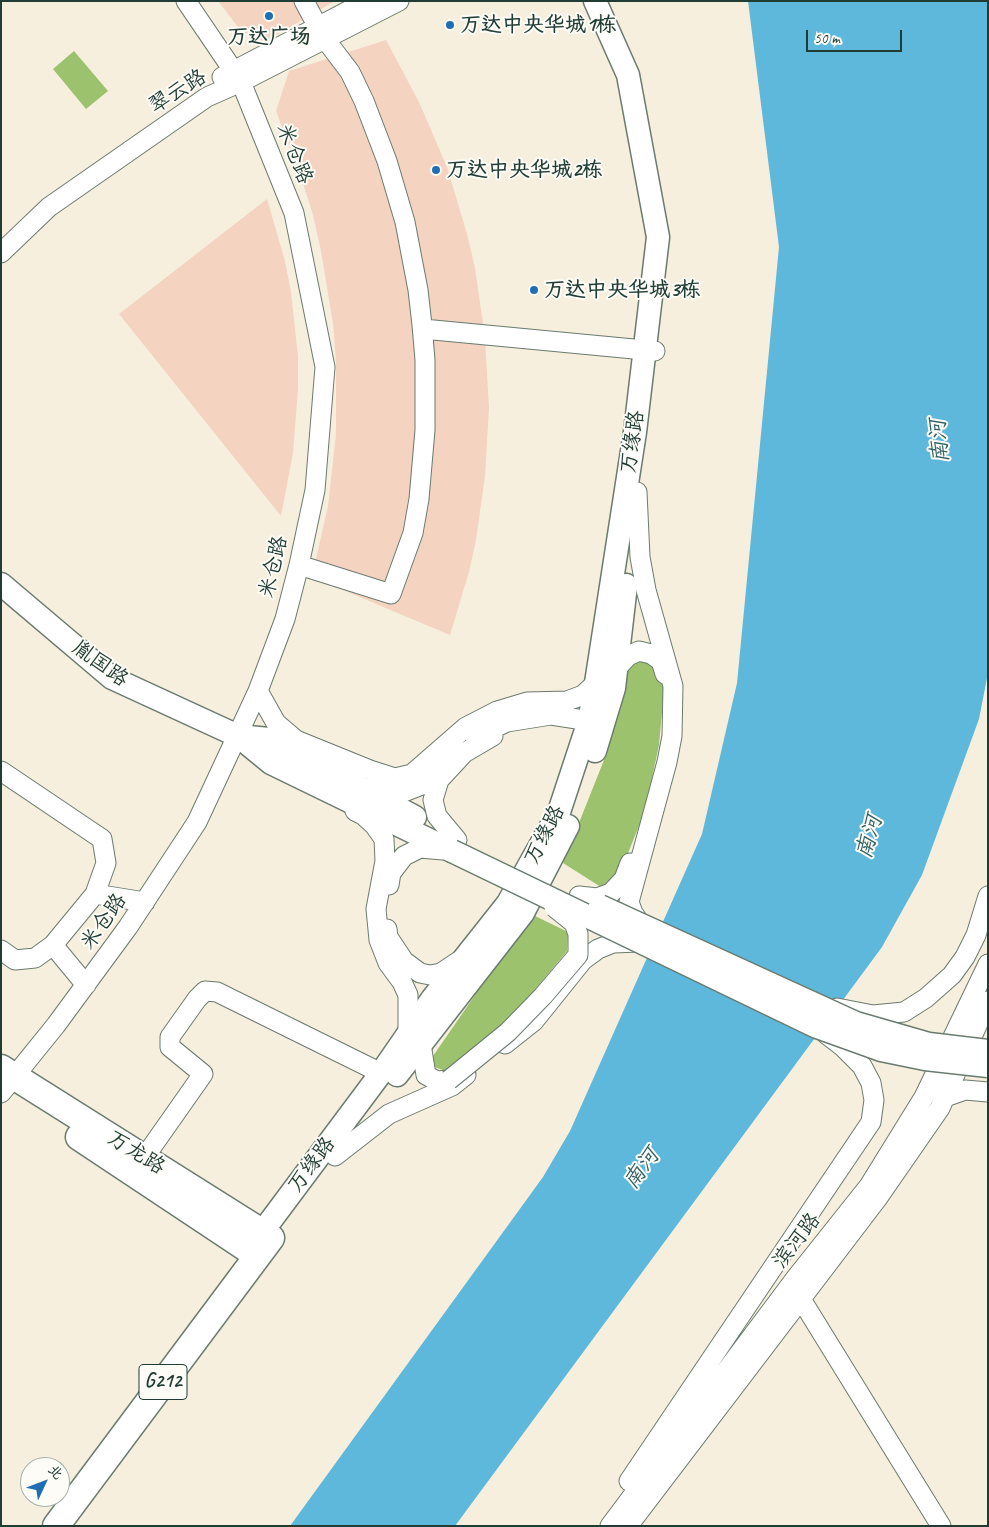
<!DOCTYPE html>
<meta charset="utf-8">
<style>
body{margin:0}
#map{position:relative;width:989px;height:1527px;overflow:hidden;background:#f6efdd;font-family:Caveat,"LXGW WenKai TC",sans-serif}
canvas{display:block}
.frame{position:absolute;inset:0;border:2px solid #1f3d34;pointer-events:none}
.north{position:absolute;left:20px;top:1457px;width:50px;height:50px;box-sizing:border-box;background:#fdfcf7;border:1px solid #a4b0a9;border-radius:50%;rotate:47deg;font-size:14px;font-weight:700;line-height:20px;text-align:center;color:#1f3d34}
.north::after{content:'';display:block;margin:auto;width:18px;height:22px;background:#1f6fb2;clip-path:polygon(50% 0,100% 100%,50% 72%,0 100%)}
.scale{position:absolute;left:806px;top:30px;width:96px;height:22px;box-sizing:border-box;border:2px solid #1f3d34;border-top:0;padding-left:6px;font-size:15px;line-height:18px;white-space:nowrap;color:#1f3d34;-webkit-text-stroke:4px #fdfcf7;paint-order:stroke}
</style>
<div id="map">
<canvas width="989" height="1527"></canvas>
<div class="frame"></div>
<div class="north">北</div>
<div class="scale">50 m</div>
</div>
<script>
const ctx = document.querySelector('canvas').getContext('2d');
ctx.lineJoin = 'round';
function fill(path, color) { ctx.fillStyle = color; ctx.fill(path, 'evenodd'); }
const poly = rows => new Path2D(rows.map(r => 'M' + r).join(''));
function trace(path, color, width, dash) { ctx.strokeStyle = color; ctx.lineWidth = width; ctx.lineCap = dash ? 'butt' : 'round'; ctx.setLineDash(dash || []); ctx.stroke(path); }
function label(font, color, halo, rows, align = 'center') {
  ctx.font = font + ' Caveat,"LXGW WenKai TC",sans-serif'; ctx.lineWidth = 4; ctx.setLineDash([]); ctx.textBaseline = 'middle'; ctx.strokeStyle = halo; ctx.fillStyle = color; for (const [text, x, y, turn = 0] of rows) {
    ctx.save(); ctx.translate(x, y); ctx.rotate((+turn || 0) * Math.PI / 180); ctx.textAlign = isNaN(turn) ? turn : align; if (halo) ctx.strokeText(text, 0, 0); ctx.fillText(text, 0, 0); ctx.restore();
  }
}
const built = poly([
 [218,1,335,1,264,42,241,31],
 [386,40,419,102,447,167,467,234,475,268,485,338,489,408,485,476,476,540,469,572,450,635,312,577,328,506,336,434,336,361,333,324,321,251,313,215,302,180,276,111,289,71],
 [267,199,285,261,291,292,298,357,298,389,293,453,281,516,119,314]
]);
const green = poly([
 [74,51,108,91,86,109,53,69],
 [634,659,659,666,664,690,659,745,645,811,622,868,604,889,563,863,604,760,626,670],
 [531,914,568,932,567,951,518,1010,456,1065,445,1071,435,1067,433,1056]
]);
const water = poly([
 [748,1,988,1,988,673,979,719,922,875,882,947,455,1526,290,1526,543,1177,570,1131,702,834,737,683,779,247]
]);
const minor = poly([
 [304,1,318,27],
 [222,77,367,1],
 [1,253,49,207,207,97,241,82,399,1],
 [423,329,655,351],
 [637,492,640,557,646,590,673,686,672,736,667,762,629,902,633,913,642,926],
 [299,565,391,594,413,533,419,499,425,430,425,360,422,325,418,290,405,222,387,161,364,101,350,72,325,39],
 [616,669,628,656,639,651,651,654,661,661,665,674],
 [258,691,276,723,296,740,370,770,395,778,412,774,466,727,497,711,527,702,567,701,583,695,596,683],
 [475,737,507,722,551,715,603,723],
 [1,771,102,839,106,863,95,894],
 [373,786,389,794,404,792,422,785,453,753],
 [355,811,363,815,374,825,384,839,385,861,376,909,379,940,388,963,402,982,408,995,408,1035],
 [457,840,437,816,433,800,439,780,464,753,493,736],
 [389,885,391,873,404,856,420,848,443,850],
 [579,896,597,898,611,893,624,879,630,863],
 [387,929,388,937,404,961,420,973,430,975,441,973,459,961],
 [1,950,15,960,35,958,53,945],
 [86,985,53,945,95,894,145,902],
 [837,1008,873,1015,904,1012,926,998,952,975,965,957,976,935,988,896],
 [421,1044,426,1075,437,1081,449,1080],
 [505,1044,534,1021,583,960,598,949,613,943,639,942],
 [1,1093,56,1025,128,927,197,822,258,691,285,619,299,565,315,490,325,367,294,213,241,82,186,1],
 [945,1097,965,1090,988,1092],
 [335,1156,389,1114,452,1086,466,1075],
 [144,1158,203,1074,170,1047,170,1037,197,999,205,991,217,992,381,1073],
 [801,1299,941,1526],
 [629,1481,871,1122,874,1100,871,1083,862,1066,843,1047,826,1034],
 [610,1526,795,1279,869,1186,924,1097,988,964],
 [628,1526,877,1199,940,1108,988,1001]
]);
const major = poly([
 [1,584,112,678,238,736,271,763,452,851],
 [238,736,269,739,415,817],
 [595,751,614,688,626,585],
 [397,1075,523,913,568,826],
 [251,1247,381,1073,432,999,508,903,559,812,589,721,596,683,635,432,658,237,628,75,595,1]
]);
const highway = poly([
 [1,1068,271,1238,56,1526],
 [79,1137,249,1250,258,1255]
]);
const minorBridge = poly([
 [449,1080,508,1032,543,996,578,955,578,934,574,923,554,907]
]);
const majorBridge = poly([
 [452,851,817,1027,881,1050,925,1059,988,1066],
 [600,906,856,1023,929,1044,988,1051]
]);
const markers = [
 [269,16,5,"#1f6fb2"],
 [450,25,5,"#1f6fb2"],
 [436,170,5,"#1f6fb2"],
 [534,290,5,"#1f6fb2"]
];
const shields = [
 [163,1382,48]
];
const shieldNames = [
 ["G212",163,1382]
];
const poiNames = [
 ["万达中央华城1栋",460,25],
 ["万达广场",269,37,"center"],
 ["万达中央华城2栋",446,170],
 ["万达中央华城3栋",544,290]
];
const streetNames = [
 ["翠云路",178,92,-32],
 ["米仓路",294,154,68],
 ["万缘路",633,442,-82],
 ["米仓路",274,567,-77],
 ["胤国路",100,664,36],
 ["万缘路",545,835,-63],
 ["米仓路",104,922,-55],
 ["万龙路",136,1153,32],
 ["万缘路",312,1165,-53],
 ["滨河路",797,1241,-52]
];
const waterNames = [
 ["南河",940,441,-95],
 ["南河",870,837,-74],
 ["南河",642,1169,-54]
];
fill(built, '#f4d3c1');
fill(green, '#9cc26d');
fill(water, '#5eb8dc');
trace(minor, '#6a7b6f', 21);
trace(major, '#6a7b6f', 25);
trace(highway, '#6a7b6f', 29);
trace(minor, '#fff', 19);
trace(major, '#fff', 22);
trace(highway, '#fff', 26);
trace(minorBridge, '#6a7b6f', 21, []);
trace(majorBridge, '#6a7b6f', 25, []);
trace(minorBridge, '#fff', 19);
trace(majorBridge, '#fff', 22);
for (const [x, y, r, color] of markers) { const dot = new Path2D(); dot.arc(x, y, r, 0, 2 * Math.PI); ctx.fillStyle = color; ctx.fill(dot); trace(dot, '#fdfcf7', 2); }
for (const [x, y, w] of shields) { const box = new Path2D(); box.roundRect(x - w / 2, y - 17.5, w, 35, 4); ctx.fillStyle = '#fdfcf7'; ctx.fill(box); trace(box, '#1f3d34', 1); }
label('bold 20px', '#1f3d34', null, shieldNames);
label('bold 21px', '#1f3d34', '#fdfcf7', poiNames, 'left');
label('21px', '#1f3d34', '#fdfcf7', streetNames);
label('italic 22px', '#326266', '#fdfcf7', waterNames);
</script>
